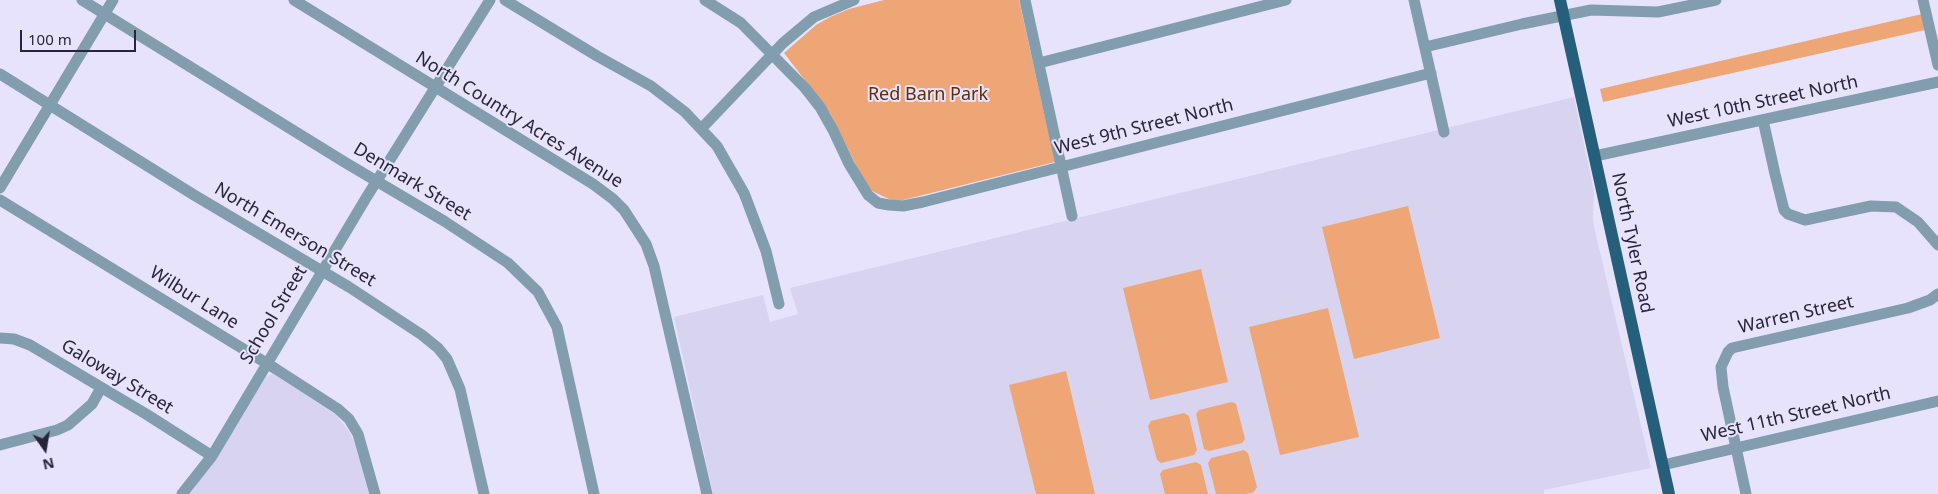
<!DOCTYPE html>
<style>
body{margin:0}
#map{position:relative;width:1938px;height:494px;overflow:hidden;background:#e8e3fd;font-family:"Noto Sans",sans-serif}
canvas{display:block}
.north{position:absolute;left:20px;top:424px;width:50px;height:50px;-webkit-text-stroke:4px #e8e3fd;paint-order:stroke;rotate:167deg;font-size:14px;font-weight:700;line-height:20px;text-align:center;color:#29233b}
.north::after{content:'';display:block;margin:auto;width:18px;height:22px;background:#29233b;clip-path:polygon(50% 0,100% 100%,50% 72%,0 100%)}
.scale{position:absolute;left:20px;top:30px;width:116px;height:22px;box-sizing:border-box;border:2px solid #29233b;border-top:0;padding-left:6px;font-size:15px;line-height:18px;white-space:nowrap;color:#29233b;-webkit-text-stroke:4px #e8e3fd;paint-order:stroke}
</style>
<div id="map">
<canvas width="1938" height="494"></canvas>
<div class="north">N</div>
<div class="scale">100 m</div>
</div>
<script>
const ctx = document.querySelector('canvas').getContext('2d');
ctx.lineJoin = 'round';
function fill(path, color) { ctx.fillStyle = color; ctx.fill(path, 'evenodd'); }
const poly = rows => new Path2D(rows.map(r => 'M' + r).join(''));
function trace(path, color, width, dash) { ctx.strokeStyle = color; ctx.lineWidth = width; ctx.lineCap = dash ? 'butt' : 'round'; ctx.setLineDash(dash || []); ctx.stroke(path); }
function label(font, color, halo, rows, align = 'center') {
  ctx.font = font + ' "Noto Sans",sans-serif'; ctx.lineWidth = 4; ctx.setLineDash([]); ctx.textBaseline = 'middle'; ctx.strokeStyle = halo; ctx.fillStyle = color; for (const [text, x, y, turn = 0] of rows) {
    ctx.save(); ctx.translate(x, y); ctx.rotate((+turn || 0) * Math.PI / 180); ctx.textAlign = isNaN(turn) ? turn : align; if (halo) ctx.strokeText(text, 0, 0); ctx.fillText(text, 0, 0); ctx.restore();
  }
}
const built = poly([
 [1574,97,1594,191,1593,219,1595,231,1651,468,1544,490,1544,494,713,494,674,317,763,295,770,322,798,314,790,288],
 [273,373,336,415,348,430,354,441,369,494,188,494,201,478,266,377]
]);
const green = poly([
 [884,0,1019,0,1055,162,895,202,868,189,830,113,784,53,816,25,830,17,849,9],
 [1922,14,1925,30,1603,102,1600,89],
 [1408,206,1440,338,1354,359,1322,227],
 [1201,269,1228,382,1150,400,1123,288],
 [1328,308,1359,437,1280,455,1249,327],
 [1066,371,1095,494,1036,494,1009,385],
 [1232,402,1236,404,1245,439,1242,443,1209,451,1204,449,1196,414,1199,410],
 [1184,413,1189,416,1197,450,1194,455,1161,463,1157,460,1148,426,1151,421],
 [1244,450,1248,453,1257,487,1254,492,1246,494,1216,494,1208,463,1211,458],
 [1196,462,1201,465,1208,494,1165,494,1160,474,1163,470]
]);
const minor = poly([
 [82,0,346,163,444,221,508,263,538,292,557,327,594,494],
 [294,0,593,184,613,199,624,210,646,244,654,266,707,494],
 [505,0,597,56,651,86,685,112,717,146,744,193,766,251,779,304],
 [705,0,741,23,805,88,820,107,833,130,849,164,868,195,878,203,889,205,903,206,923,202,1431,73],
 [1025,0,1072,216],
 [1414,0,1444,132],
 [1923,0,1938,65],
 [1425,47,1522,24,1591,10,1658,12,1716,0],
 [1039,63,1286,0],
 [0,74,194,195,349,287,422,335,438,348,447,359,460,389,484,494],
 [1763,120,1775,174,1784,210,1788,214,1805,220,1871,206,1896,207,1918,222,1938,245],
 [701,129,783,43,814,17,854,0],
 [1595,156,1938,82],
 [0,188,113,0],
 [0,200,276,369,338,409,349,419,358,434,375,494],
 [0,338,14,339,30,345,146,414,212,456],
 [0,445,57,430,68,425,92,404,101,388],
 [1663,465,1938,401],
 [182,494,212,456,366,198,490,0],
 [1746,494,1723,387,1721,367,1728,352,1732,348,1908,308,1930,300,1938,294]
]);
const major = poly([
 [1560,0,1669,494]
]);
const parkNames = [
 ["Red Barn Park",928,95]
];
const streetNames = [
 ["West 10th Street North",1763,102,-12],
 ["North Country Acres Avenue",519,120,32],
 ["West 9th Street North",1144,127,-14],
 ["Denmark Street",412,182,31],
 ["North Emerson Street",295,235,31],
 ["North Tyler Road",1632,243,78],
 ["Wilbur Lane",194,298,32],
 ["School Street",274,315,-59],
 ["Warren Street",1796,315,-13],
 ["Galoway Street",117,377,31],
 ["West 11th Street North",1796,415,-13]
];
fill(built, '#d8d3ef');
fill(green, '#eea676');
trace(minor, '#819dae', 11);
trace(major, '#265f7c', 12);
label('18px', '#602d01', '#e8e3fd', parkNames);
label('18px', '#29233b', '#e8e3fd', streetNames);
</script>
